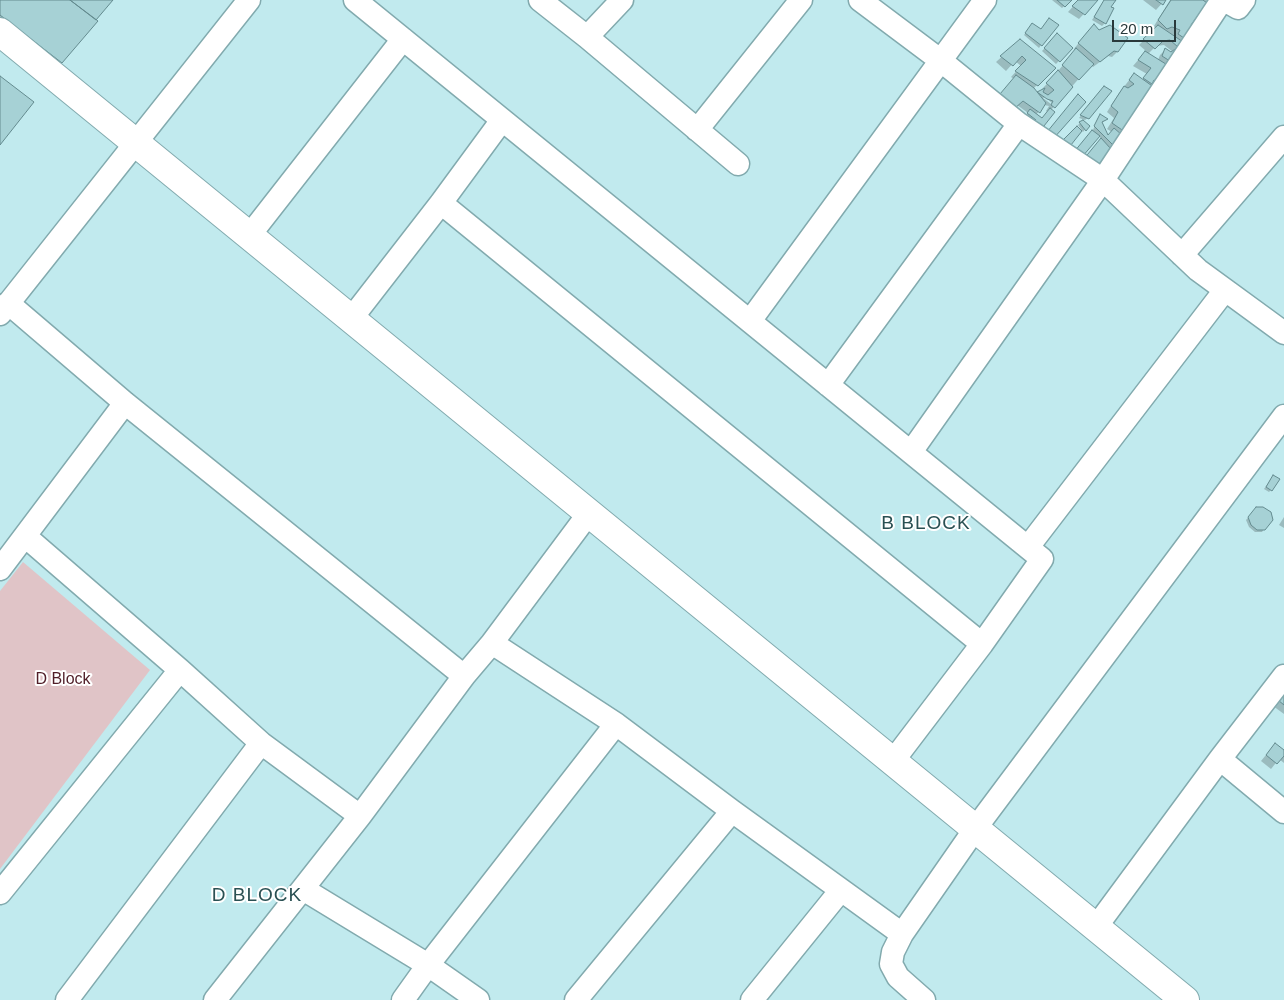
<!DOCTYPE html>
<style>
body{margin:0}
#map{position:relative;width:1284px;height:1000px;overflow:hidden;background:#c1eaee;font-family:Helvetica,sans-serif}
canvas{display:block}
.scale{position:absolute;left:1112px;top:20px;width:64px;height:22px;box-sizing:border-box;border:2px solid #29393b;border-top:0;padding-left:6px;font-size:15px;line-height:18px;white-space:nowrap;color:#29393b;-webkit-text-stroke:4px #fff;paint-order:stroke}
</style>
<div id="map">
<canvas width="1284" height="1000"></canvas>
<div class="scale">20 m</div>
</div>
<script>
const ctx = document.querySelector('canvas').getContext('2d');
ctx.lineJoin = 'round';
function fill(path, color) { ctx.fillStyle = color; ctx.fill(path, 'evenodd'); }
const poly = rows => new Path2D(rows.map(r => 'M' + r).join(''));
function trace(path, color, width, dash) { ctx.strokeStyle = color; ctx.lineWidth = width; ctx.lineCap = dash ? 'butt' : 'round'; ctx.setLineDash(dash || []); ctx.stroke(path); }
function label(font, color, halo, rows, align = 'center') {
  ctx.font = font + ' Helvetica,sans-serif'; ctx.lineWidth = 4; ctx.setLineDash([]); ctx.textBaseline = 'middle'; ctx.strokeStyle = halo; ctx.fillStyle = color; for (const [text, x, y, turn = 0] of rows) {
    ctx.save(); ctx.translate(x, y); ctx.rotate((+turn || 0) * Math.PI / 180); ctx.textAlign = isNaN(turn) ? turn : align; if (halo) ctx.strokeText(text, 0, 0); ctx.fillText(text, 0, 0); ctx.restore();
  }
}
const green = poly([
 [23,562,150,670,0,869,0,591]
]);
const shadow = poly([
 [0,0,111,0,94,20,97,22,58,64,0,19],
 [1052,0,1071,0,1062,8],
 [1079,0,1097,0,1079,19,1068,12],
 [1105,0,1115,0,1110,7,1105,23,1102,26,1092,20],
 [1143,0,1165,0,1156,10],
 [1170,0,1214,0,1204,6,1189,26,1194,29,1113,145,1109,149,1096,145,1102,139,1098,135,1089,134,1093,130,1098,118,1106,120,1101,123,1108,137,1112,132,1107,129,1114,118,1107,112,1119,93,1134,74,1142,80,1147,74,1133,66,1146,51,1139,45,1156,28,1154,26],
 [1164,45,1173,52,1172,54,1165,50,1160,55,1158,60,1148,54,1156,46],
 [1030,27,1041,30,1041,45,1039,48,1024,35],
 [1088,31,1117,52,1112,57,1108,56,1093,67,1091,65,1051,110,1037,132,1026,116,1028,113,1017,105,996,100,1014,79,1011,77,1021,66,1015,61,1006,71,996,62,1020,40,1054,68,1033,89,1037,94,1043,90,1042,89,1058,72,1058,71,1075,51,1074,49],
 [1045,97,1052,103,1051,104,1043,98],
 [1044,105,1049,106,1046,111,1048,112,1042,119,1036,115],
 [1057,35,1071,48,1056,64,1042,51],
 [1102,90,1088,118,1085,120,1079,118],
 [1080,123,1088,126,1083,132,1078,125],
 [1271,479,1271,490,1269,492,1264,489],
 [1254,511,1264,529,1262,532,1255,532,1249,527,1246,520],
 [1284,517,1284,528,1279,525],
 [1284,692,1284,714,1273,706],
 [1270,750,1284,752,1284,763,1279,759,1271,769,1261,761]
]);
const building = poly([
 [0,0,70,0,98,21,62,63,0,15,0,0],
 [70,0,113,0,96,20,70,0],
 [1057,0,1072,0,1065,7,1057,0],
 [1078,0,1098,0,1085,15,1072,6,1078,0],
 [1104,0,1116,0,1111,7,1114,8,1106,24,1094,17,1104,0],
 [1156,0,1166,0,1163,5,1156,0],
 [1171,0,1203,0,1207,3,1191,25,1196,29,1187,40,1178,34,1180,30,1172,27,1167,29,1158,20,1171,0],
 [1049,18,1059,25,1042,46,1025,33,1032,23,1041,29,1049,18],
 [1094,24,1099,30,1110,25,1128,38,1118,52,1114,51,1100,62,1078,43,1094,24],
 [1158,25,1186,44,1173,63,1162,56,1165,48,1171,52,1178,47,1170,40,1163,41,1155,49,1143,39,1158,25],
 [1057,33,1073,48,1060,62,1044,48,1057,33],
 [1020,39,1056,68,1038,86,1015,71,1026,60,1022,56,1013,66,1000,56,1020,39],
 [1076,48,1094,64,1079,80,1062,65,1076,48],
 [1145,51,1169,66,1159,83,1154,80,1152,84,1143,78,1151,68,1138,60,1145,51],
 [1058,70,1073,87,1055,108,1051,105,1053,101,1047,99,1037,92,1045,88,1043,92,1048,95,1054,90,1046,83,1058,70],
 [1134,73,1155,88,1125,132,1112,123,1118,112,1111,106,1124,86,1128,88,1134,84,1129,80,1134,73],
 [1016,75,1034,88,1046,103,1040,113,1023,101,1014,109,1000,94,1016,75],
 [0,76,34,102,0,145,0,76],
 [1104,86,1112,91,1089,119,1080,115,1104,86],
 [1078,94,1086,102,1053,139,1047,132,1078,94],
 [1050,108,1055,112,1040,131,1032,124,1036,120,1027,113,1030,109,1042,118,1050,108],
 [1100,114,1108,119,1102,122,1108,135,1114,128,1122,135,1114,146,1094,126,1100,114],
 [1083,120,1090,126,1086,131,1079,122,1083,120],
 [1077,126,1082,131,1067,150,1060,143,1077,126],
 [1092,130,1100,136,1082,157,1074,152,1092,130],
 [1101,138,1111,149,1101,174,1083,160,1101,138],
 [1273,475,1280,479,1272,491,1266,487,1273,475],
 [1256,507,1263,507,1271,512,1273,520,1265,530,1257,530,1251,525,1248,517,1256,507],
 [1284,692,1284,705,1278,700,1284,692],
 [1275,743,1284,750,1284,756,1277,764,1266,755,1275,743]
]);
const street = poly([
 [355,0,1042,559,982,644,893,761],
 [540,0,587,37,738,164],
 [860,0,940,60,1019,124,1103,180,1198,270,1284,333],
 [1224,0,1238,8,1244,0],
 [587,37,622,0],
 [697,130,801,0],
 [441,203,982,644],
 [249,236,403,39],
 [1182,255,1284,137],
 [8,303,125,403,464,676],
 [0,314,249,0],
 [351,319,441,203,502,120],
 [750,321,985,0],
 [828,385,1019,124],
 [911,452,1103,180,1222,0],
 [25,536,180,670,261,743,360,816],
 [1028,547,1225,290],
 [0,569,125,403],
 [492,643,616,724,732,811,902,934],
 [1220,759,1284,812],
 [303,889,428,965,478,1000],
 [0,893,180,670],
 [1096,927,1220,759,1284,676],
 [67,1000,261,743],
 [215,1000,360,816,464,676,492,643,589,513],
 [403,1000,428,965,616,724],
 [576,1000,732,811],
 [752,1000,841,890],
 [924,1000,898,977,891,964,893,952,902,934,975,829,1284,416]
]);
const secondary = poly([
 [0,32,1185,1000]
]);
const parkNames = [
 ["D Block",63,680]
];
const quarterNames = [
 ["B BLOCK",926,524],
 ["D BLOCK",257,896]
];
fill(green, '#e0c4c7');
fill(shadow, '#0003');
fill(building, '#a6d1d5');
trace(building, '#648b8f', 1);
trace(street, '#82aaae', 25);
trace(secondary, '#82aaae', 30);
trace(street, '#fff', 22);
trace(secondary, '#fff', 28);
label('16px', '#501e28', '#fff', parkNames);
ctx.letterSpacing = '1px';
label('19px', '#2a5053', '#fff', quarterNames);
ctx.letterSpacing = '0px';
</script>
